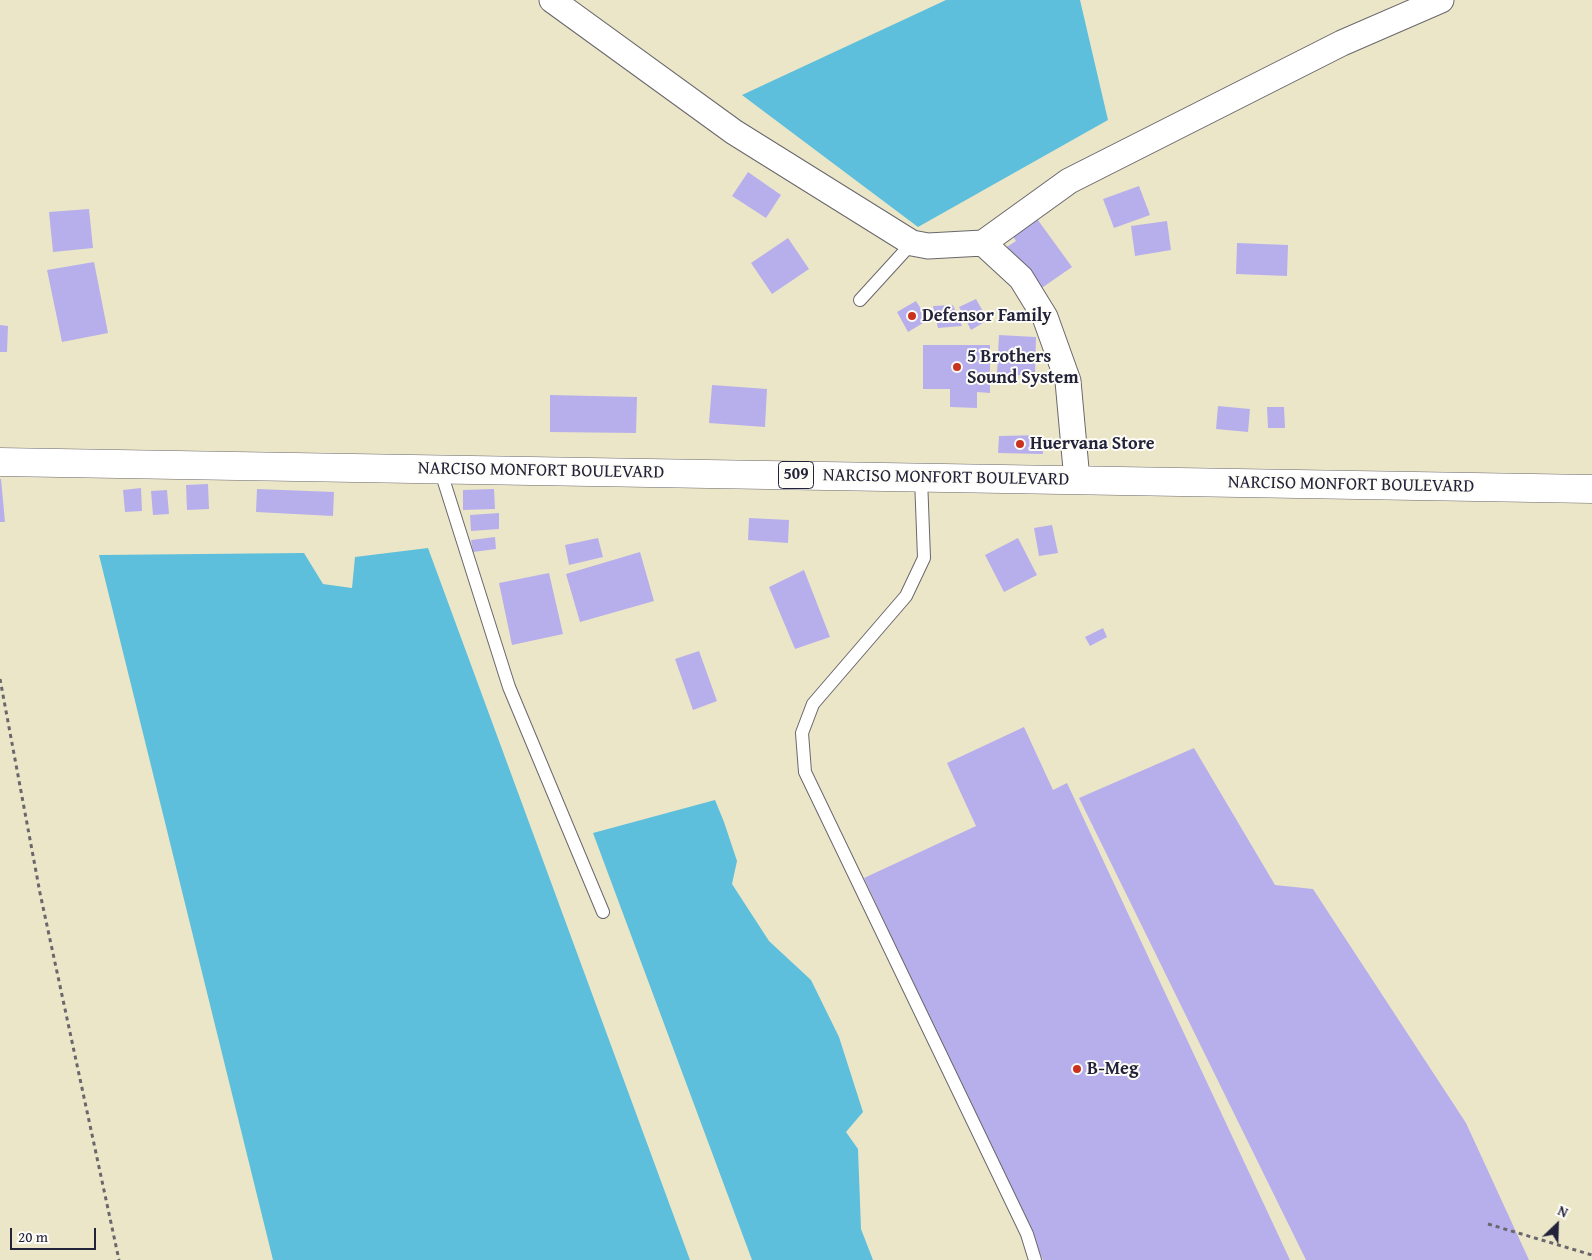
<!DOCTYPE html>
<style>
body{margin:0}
#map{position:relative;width:1592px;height:1260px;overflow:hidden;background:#ece6c8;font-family:"Gentium Book Plus",serif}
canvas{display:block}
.north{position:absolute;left:1532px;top:1200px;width:50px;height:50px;-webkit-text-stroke:4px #fdfcf7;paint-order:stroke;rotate:24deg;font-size:14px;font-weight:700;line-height:20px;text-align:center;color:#22223b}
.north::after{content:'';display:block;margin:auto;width:18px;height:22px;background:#22223b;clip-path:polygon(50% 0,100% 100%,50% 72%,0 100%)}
.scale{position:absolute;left:10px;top:1228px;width:86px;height:22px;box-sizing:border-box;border:2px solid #22223b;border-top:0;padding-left:6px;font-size:15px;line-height:18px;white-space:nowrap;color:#22223b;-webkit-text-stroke:4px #fdfcf7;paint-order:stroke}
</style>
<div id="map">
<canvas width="1592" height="1260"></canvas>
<div class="north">N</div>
<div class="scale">20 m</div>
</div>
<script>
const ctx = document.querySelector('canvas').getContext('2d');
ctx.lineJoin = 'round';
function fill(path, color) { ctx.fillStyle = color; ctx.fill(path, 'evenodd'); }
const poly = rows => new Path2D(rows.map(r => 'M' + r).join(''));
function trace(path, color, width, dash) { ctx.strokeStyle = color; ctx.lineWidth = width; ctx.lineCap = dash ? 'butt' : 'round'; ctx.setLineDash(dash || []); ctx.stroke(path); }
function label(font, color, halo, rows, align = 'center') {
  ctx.font = font + ' "Gentium Book Plus",serif'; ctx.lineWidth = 4; ctx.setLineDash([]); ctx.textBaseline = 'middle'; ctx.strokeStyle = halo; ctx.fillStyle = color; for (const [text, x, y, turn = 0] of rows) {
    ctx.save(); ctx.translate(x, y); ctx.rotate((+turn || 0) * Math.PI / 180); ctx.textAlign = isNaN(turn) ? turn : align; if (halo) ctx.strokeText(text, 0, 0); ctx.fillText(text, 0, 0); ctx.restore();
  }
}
const water = poly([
 [946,0,1080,0,1108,120,918,227,742,95],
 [428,548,690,1260,273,1260,99,555,304,553,323,584,352,588,355,557],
 [715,800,724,822,737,861,732,884,769,941,811,980,839,1037,863,1112,846,1132,858,1149,861,1229,873,1260,752,1260,593,833]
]);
const building = poly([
 [748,172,781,195,766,218,732,196],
 [1139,186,1150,215,1114,228,1103,199],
 [89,209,93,248,53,252,49,212],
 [1035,216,1072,267,1033,294,1002,250,1016,241,1011,233],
 [1167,221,1171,250,1135,256,1131,226],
 [788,238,809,269,772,294,751,263],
 [1237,243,1288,245,1287,276,1236,274],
 [94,262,108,333,62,342,47,270],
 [976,299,988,320,971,330,959,307],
 [916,301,928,320,908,332,897,312],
 [953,305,962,326,938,328,933,306],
 [0,325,8,326,7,352,0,352],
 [999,335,1036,337,1035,376,997,374],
 [923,345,990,345,990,393,977,392,977,408,950,407,950,389,923,389],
 [712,385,767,389,765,427,709,423],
 [550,395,637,397,636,433,550,432],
 [1218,406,1250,409,1248,432,1216,429],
 [1267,407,1284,407,1285,428,1268,428],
 [1042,435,1043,454,998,453,999,436],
 [0,479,1,479,5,522,0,522],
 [208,484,209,509,187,510,186,485],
 [141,488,142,511,125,512,123,490],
 [257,489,334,492,333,516,256,512],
 [494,489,495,509,463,510,463,490],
 [167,490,169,514,153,515,151,491],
 [499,513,499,529,471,531,470,515],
 [749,518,789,520,788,543,748,540],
 [1052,525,1058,553,1039,556,1034,528],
 [495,537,496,549,473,552,471,540],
 [598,538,603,557,569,565,565,545],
 [1018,538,1037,575,1004,592,985,555],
 [640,552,654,601,580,622,566,574],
 [804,570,830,637,795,649,769,587],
 [549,573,563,634,512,645,499,583],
 [1103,628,1107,637,1090,646,1085,637],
 [699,651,717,701,693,710,675,659],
 [1024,727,1053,790,1067,783,1290,1260,1043,1260,864,878,976,826,947,763],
 [1194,748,1275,885,1313,889,1466,1123,1529,1260,1306,1260,1079,798]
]);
const path = poly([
 [0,679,40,893,119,1260],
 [1488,1224,1592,1255]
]);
const service = poly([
 [860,300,912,243],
 [440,469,509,687,603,912],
 [921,478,924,558,906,596,813,704,802,733,805,772,1027,1234,1035,1260]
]);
const minor = poly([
 [552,0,734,132,912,243,928,246,983,243,1069,181,1342,43,1441,0],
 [983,243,1021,278,1045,317,1068,381,1077,480]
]);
const primary = poly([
 [0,462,1592,489]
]);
const markers = [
 [912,316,5,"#c8321e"],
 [957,367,5,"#c8321e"],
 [1020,444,5,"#c8321e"],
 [1077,1069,5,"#c8321e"]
];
const shields = [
 [796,475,35]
];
const shieldNames = [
 ["509",796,475]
];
const poiNames = [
 ["Defensor Family",922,316],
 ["5 Brothers",967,357],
 ["Sound System",967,378],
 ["Huervana Store",1030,444],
 ["B-Meg",1087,1069]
];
const streetNames = [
 ["NARCISO MONFORT BOULEVARD",541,471,1],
 ["NARCISO MONFORT BOULEVARD",946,478,1],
 ["NARCISO MONFORT BOULEVARD",1351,485,1]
];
fill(water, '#5dbfdb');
fill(building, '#b7afec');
trace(service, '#69676c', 14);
trace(minor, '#69676c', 27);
trace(primary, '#69676c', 29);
trace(path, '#69676c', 3, [4, 4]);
trace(service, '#fff', 12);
trace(minor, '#fff', 25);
trace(primary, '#fff', 28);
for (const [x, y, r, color] of markers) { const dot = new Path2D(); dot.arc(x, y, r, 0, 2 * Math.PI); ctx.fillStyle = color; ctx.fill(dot); trace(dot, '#fdfcf7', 2); }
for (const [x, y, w] of shields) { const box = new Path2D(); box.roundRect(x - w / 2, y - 13.5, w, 27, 4); ctx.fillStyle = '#fdfcf7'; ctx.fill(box); trace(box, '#22223b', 1); }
label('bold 16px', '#22223b', null, shieldNames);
label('bold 18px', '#22223b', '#fdfcf7', poiNames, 'left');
label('18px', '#22223b', '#fdfcf7', streetNames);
</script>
